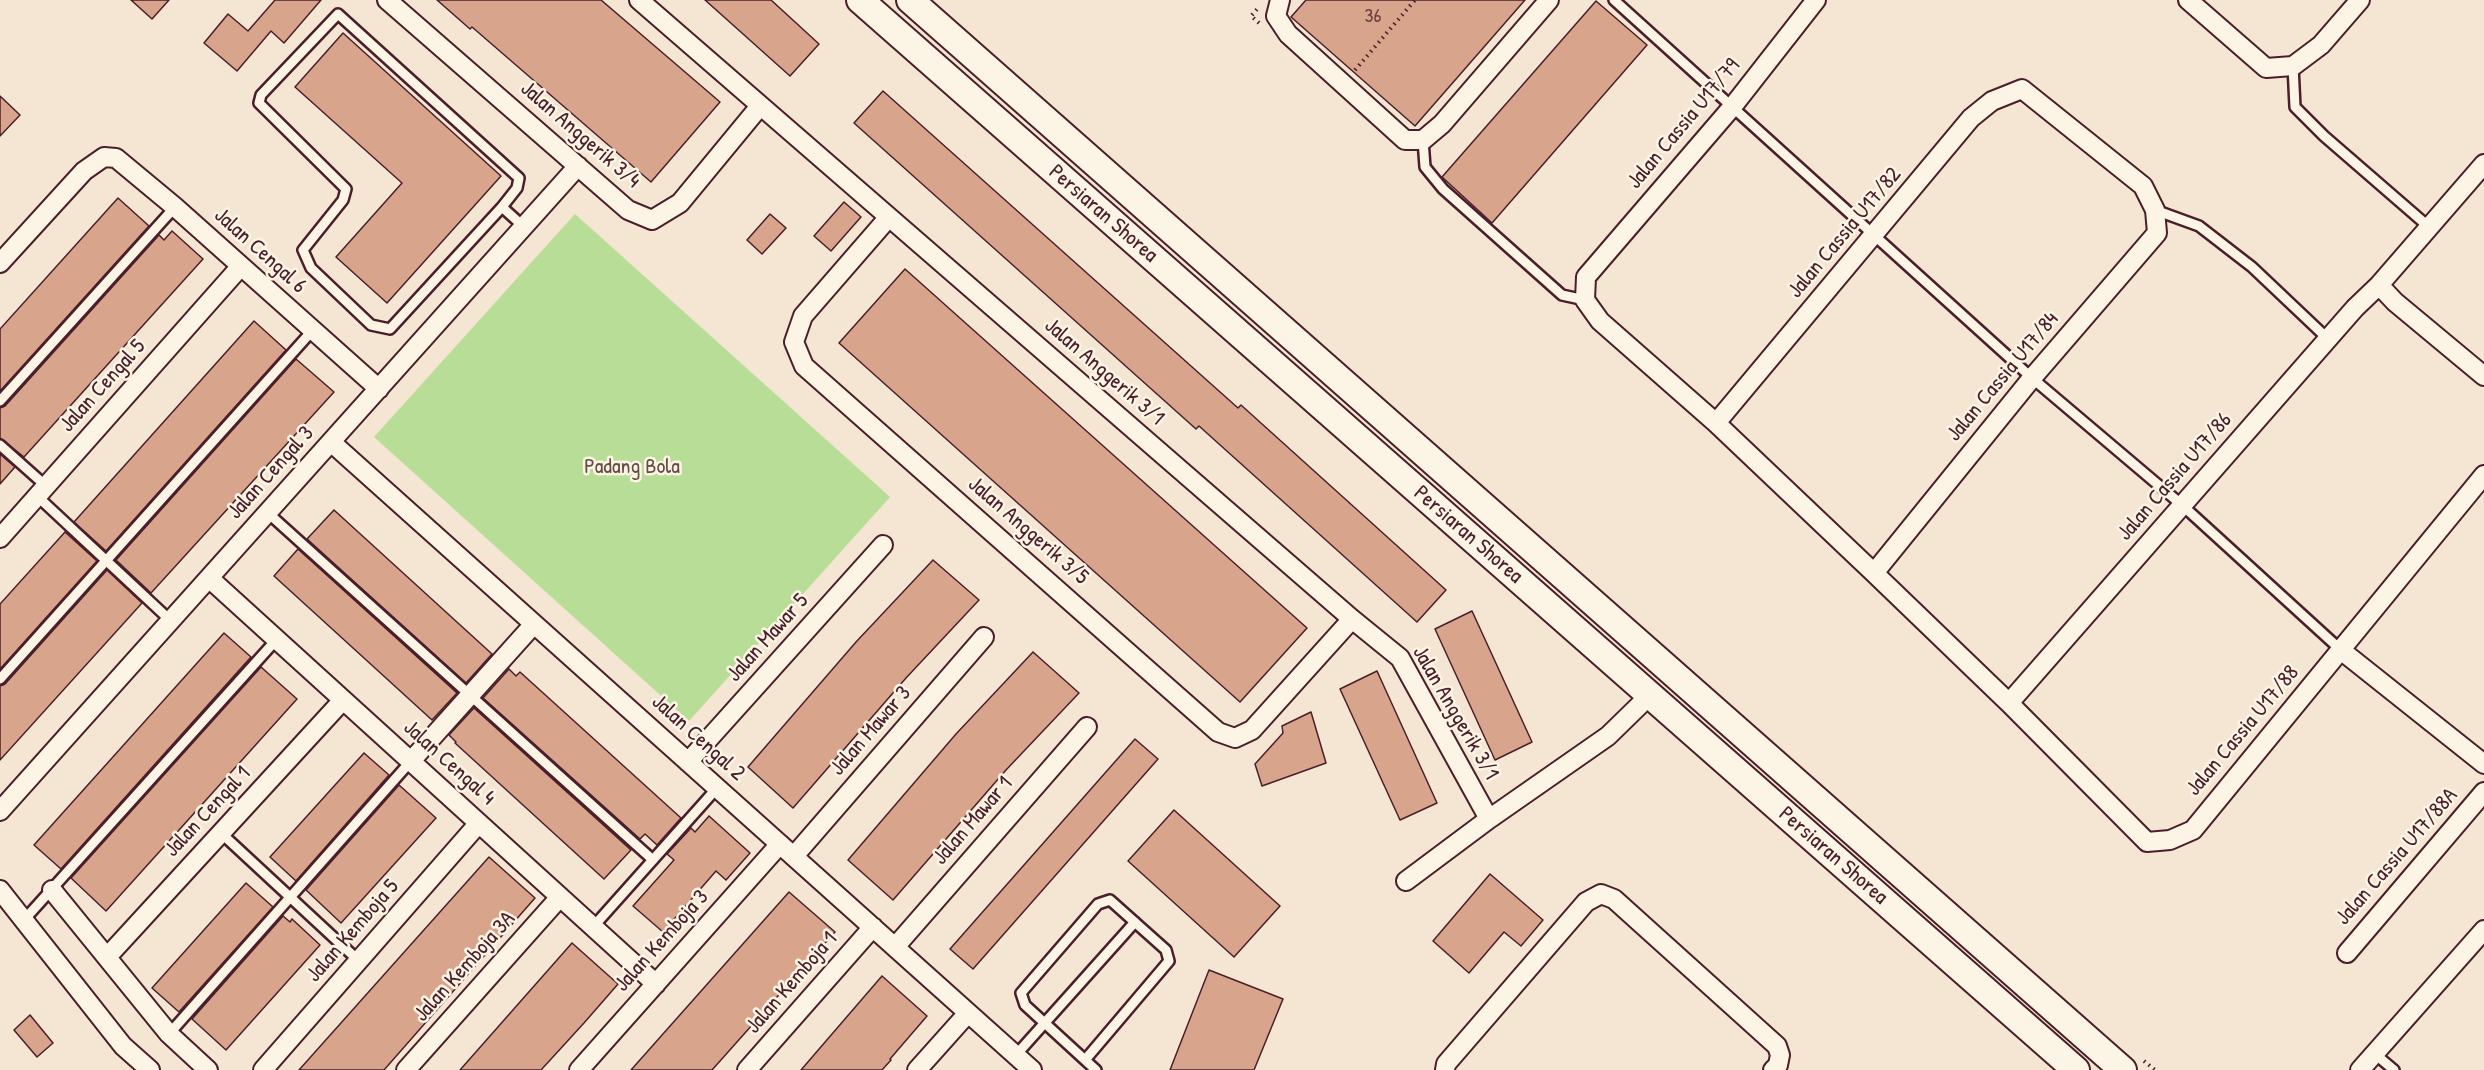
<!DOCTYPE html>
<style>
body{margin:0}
canvas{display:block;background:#f5e5d3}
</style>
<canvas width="2484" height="1070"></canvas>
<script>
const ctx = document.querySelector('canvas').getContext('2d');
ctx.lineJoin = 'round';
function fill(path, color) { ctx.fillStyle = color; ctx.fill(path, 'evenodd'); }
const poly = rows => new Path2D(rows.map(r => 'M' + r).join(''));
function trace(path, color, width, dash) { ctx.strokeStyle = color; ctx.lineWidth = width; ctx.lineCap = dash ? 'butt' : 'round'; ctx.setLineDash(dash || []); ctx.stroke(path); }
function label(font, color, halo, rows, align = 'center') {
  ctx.font = font + ' "Patrick Hand",sans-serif'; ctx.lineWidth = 5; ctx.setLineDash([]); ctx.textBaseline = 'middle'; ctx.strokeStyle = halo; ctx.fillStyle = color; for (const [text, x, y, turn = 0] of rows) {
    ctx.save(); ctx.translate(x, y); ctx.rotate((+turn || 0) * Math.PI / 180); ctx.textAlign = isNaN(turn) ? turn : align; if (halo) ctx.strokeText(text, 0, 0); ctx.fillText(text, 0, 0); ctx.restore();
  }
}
const green = poly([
 [575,214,890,497,689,721,374,437]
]);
const building = poly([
 [131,0,169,0,152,19,131,0],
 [275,0,321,0,284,43,271,31,237,71,204,43,228,14,248,31,275,0],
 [437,0,601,0,720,102,651,182,472,27,470,29,437,0],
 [705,0,771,0,819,44,790,76,705,0],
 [1306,0,1525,0,1415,126,1291,17,1306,0],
 [1596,1,1647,45,1492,223,1442,177,1596,1],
 [343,33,501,176,387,303,336,257,402,183,295,87,343,33],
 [883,91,1238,408,1241,405,1446,590,1417,622,1199,426,1196,429,854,123,883,91],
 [0,96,20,115,0,136,0,96],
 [118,198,149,226,0,391,0,329,118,198],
 [844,202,861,217,831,251,814,236,844,202],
 [770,214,786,228,762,254,747,240,770,214],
 [172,231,203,259,24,457,0,438,0,408,5,406,159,235,164,240,172,231],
 [905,269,1307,628,1240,702,839,343,905,269],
 [254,321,286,350,106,551,74,522,254,321],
 [296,359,334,392,151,593,116,560,296,359],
 [0,454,15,467,0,484,0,454],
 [334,510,492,654,466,683,307,539,334,510],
 [65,532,97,561,0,669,0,604,65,532],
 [298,549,457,693,432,720,274,576,298,549],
 [933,560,979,600,906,678,793,808,748,767,856,642,933,560],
 [107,570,142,603,0,760,0,686,5,684,107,570],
 [1472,611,1532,742,1495,760,1435,629,1472,611],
 [224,633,251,657,61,869,34,845,224,633],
 [1033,652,1079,693,1006,770,893,900,848,860,956,734,1033,652],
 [261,667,297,699,106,911,71,878,261,667],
 [509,669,516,676,520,672,681,818,657,845,645,834,640,839,483,698,509,669],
 [1377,671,1437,803,1400,820,1340,689,1377,671],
 [474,708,631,850,604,879,455,743,456,742,449,735,474,708],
 [1311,712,1326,763,1262,786,1255,764,1283,733,1282,726,1311,712],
 [1135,739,1158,759,973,969,950,949,1135,739],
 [364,753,389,775,296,881,270,857,364,753],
 [399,785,436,818,341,923,306,890,399,785],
 [1174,810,1280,906,1234,957,1128,861,1174,810],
 [709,816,750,853,726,880,716,871,663,932,633,906,674,860,667,854,691,828,695,832,709,816],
 [489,857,535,898,384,1070,299,1070,489,857],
 [1490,874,1543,920,1521,946,1504,932,1469,973,1433,941,1490,874],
 [246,883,273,907,179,1012,152,988,246,883],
 [789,892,835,932,712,1070,631,1070,789,892],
 [283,916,290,922,292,919,320,945,226,1050,192,1019,283,916],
 [572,943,618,984,584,1023,541,1070,460,1070,572,943],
 [1209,970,1283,999,1254,1070,1170,1070,1209,970],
 [882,976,927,1016,890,1059,891,1060,882,1070,801,1070,882,976],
 [30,1015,53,1043,37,1057,14,1030,30,1015]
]);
const path = poly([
 [1259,23,1251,16,1259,7],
 [1355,70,1415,0],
 [2144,1061,2155,1070]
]);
const service = poly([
 [1614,0,2032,378,2182,505,2342,651],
 [338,14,519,178,517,188,502,207,390,329,371,325,311,268,303,250,343,200,346,189,259,103,261,95,338,14],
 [2293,66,2295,107,2324,136,2429,227],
 [1423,140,1425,167,1443,189,1562,295,1585,300],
 [502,207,524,227],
 [2155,210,2199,226,2252,267,2328,339],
 [0,401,175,207],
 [0,445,46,486],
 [37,496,171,621],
 [268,513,653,860],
 [0,679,312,331],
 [221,833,359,961],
 [24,920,277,639],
 [593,927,717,788],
 [169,1034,411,761],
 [2375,1054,2394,1070],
 [1016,1055,1135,922],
 [1085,1060,1169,961,1166,950,1110,900,1098,904,1021,993,1025,1005,1085,1060,1096,1070]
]);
const minor = poly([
 [387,0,628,210,652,220,680,203,760,106],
 [639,0,1352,619,1400,658,1489,819],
 [1280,0,1276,16,1288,34,1405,140,1423,140,1442,124,1549,0],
 [1816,0,1733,106,1586,277,1585,300,1600,321,1716,423,1874,573,2009,703,2147,842,2170,840,2193,830,2484,475],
 [2188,0,2266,68,2293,66,2321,45,2360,0],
 [889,217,803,316,794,342,804,366,1218,732,1235,738,1252,730,1352,619],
 [0,263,84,171,104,157,116,158,175,207,379,389],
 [2379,285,2395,302,2484,376],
 [1716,423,1971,118,1992,101,2022,89,2143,186,2155,210,2157,233,2032,378,1874,573],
 [331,442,1032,1070],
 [0,538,241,266],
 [209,578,656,984],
 [2342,651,2484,764],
 [2009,703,2355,308,2379,285,2484,164],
 [411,761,534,624],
 [688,762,883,545],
 [0,811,578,166],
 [794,856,984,637],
 [1406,881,1489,819,1608,736,1650,695],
 [0,890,123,1046,150,1070],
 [52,890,169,1034,208,1070],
 [895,947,1087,727],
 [2347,953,2484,792],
 [108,956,343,700],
 [263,1070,479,823],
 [406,1070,560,897],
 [579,1070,780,844],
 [747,1070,873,927],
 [917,1070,968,1013],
 [1445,1070,1446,1064,1586,902,1601,894,1614,899,1777,1046,1780,1055,1778,1065,1773,1070],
 [2360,1070,2484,930]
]);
const secondary = poly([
 [860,0,2076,1070],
 [910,0,2123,1070]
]);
const numberNames = [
 ["36",1373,17]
];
const streetNames = [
 ["Jalan Cassia U17/79",1684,124,-50],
 ["Jalan Anggerik 3/4",580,135,41],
 ["Persiaran Shorea",1103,214,41],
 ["Jalan Cassia U17/82",1845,233,-50],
 ["Jalan Cengal 6",260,251,42],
 ["Jalan Anggerik 3/1",1104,372,41],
 ["Jalan Cassia U17/84",2003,377,-50],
 ["Jalan Cengal 5",103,386,-48],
 ["Jalan Cengal 3",271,473,-48],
 ["Jalan Cassia U17/86",2175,477,-49],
 ["Jalan Anggerik 3/5",1028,531,41],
 ["Persiaran Shorea",1468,535,41],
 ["Jalan Mawar 5",768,638,-48],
 ["Jalan Anggerik 3/1",1455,713,60],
 ["Jalan Mawar 3",871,731,-49],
 ["Jalan Cassia U17/88",2243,731,-50],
 ["Jalan Cengal 2",698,738,42],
 ["Jalan Cengal 4",449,763,42],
 ["Jalan Cengal 1",208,812,-47],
 ["Jalan Mawar 1",973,821,-49],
 ["Persiaran Shorea",1833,856,41],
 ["Jalan Cassia U17/88A",2397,857,-49],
 ["Jalan Kemboja 5",353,931,-49],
 ["Jalan Kemboja 3",662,941,-48],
 ["Jalan Kemboja 3A",465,967,-48],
 ["Jalan Kemboja 1",792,983,-49]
];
const parkNames = [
 ["Padang Bola",632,467]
];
fill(green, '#b8dd97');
fill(building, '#d8a58c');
trace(building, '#4a1f2b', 1.5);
trace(service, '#4a1f2b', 14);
trace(minor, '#4a1f2b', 22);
trace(secondary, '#4a1f2b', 30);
trace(path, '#4a1f2b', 4, [1.5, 4.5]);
trace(service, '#fcf5e5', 9);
trace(minor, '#fcf5e5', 18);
trace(secondary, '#fcf5e5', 26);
label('20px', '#6e4043', null, numberNames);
label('22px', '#4a1f2b', '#fcf5e5', streetNames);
label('22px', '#664e46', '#fcf5e5', parkNames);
</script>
